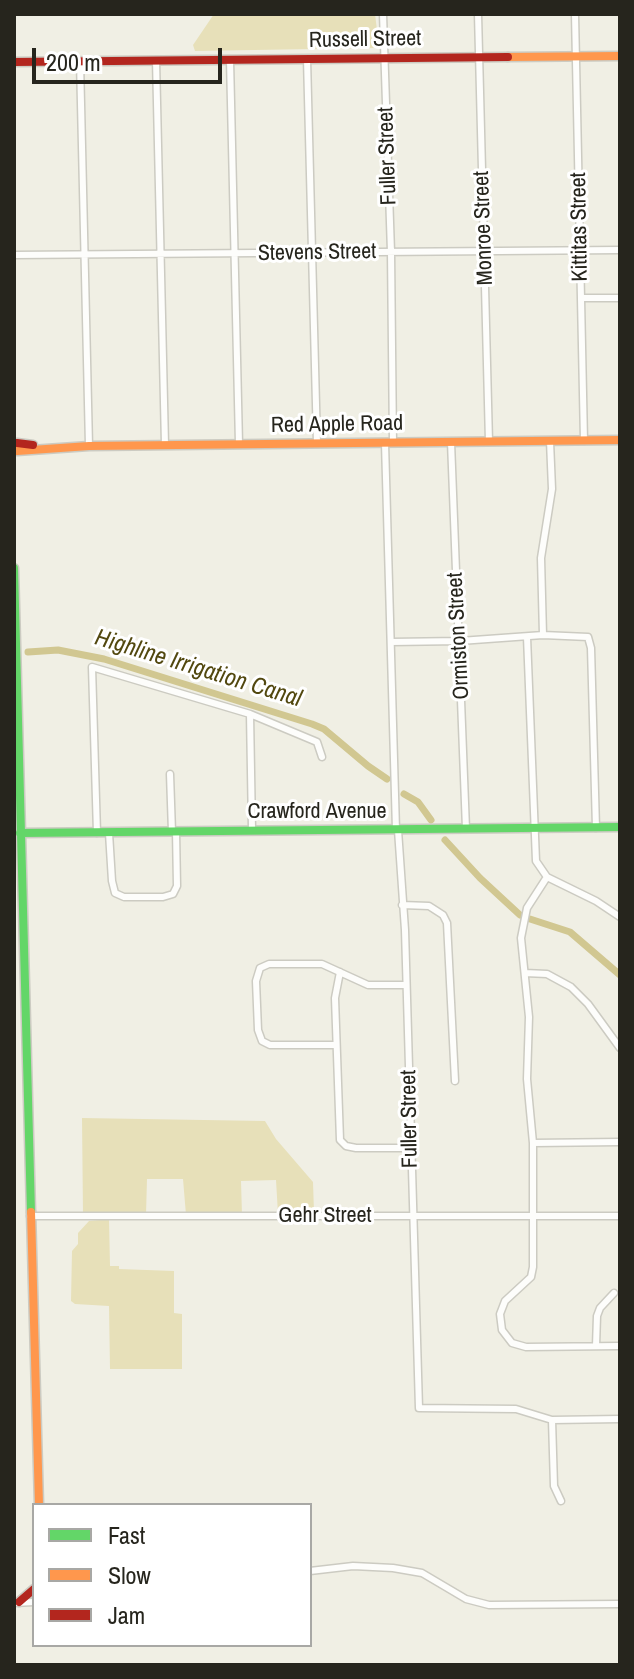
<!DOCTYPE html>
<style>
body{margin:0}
#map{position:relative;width:634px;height:1679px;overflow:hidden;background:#f0efe4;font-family:"Archivo Narrow",sans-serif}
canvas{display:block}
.frame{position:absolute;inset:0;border:16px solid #26251d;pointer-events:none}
.legend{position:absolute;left:32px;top:1503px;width:280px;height:144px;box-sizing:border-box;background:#fff;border:2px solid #a8a8a5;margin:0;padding:10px 14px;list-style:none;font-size:24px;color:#26251d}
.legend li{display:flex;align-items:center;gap:16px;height:40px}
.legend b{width:40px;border:2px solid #a8a8a5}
.scale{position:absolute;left:32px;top:48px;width:190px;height:36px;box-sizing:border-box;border:4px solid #26251d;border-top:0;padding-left:10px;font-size:24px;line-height:28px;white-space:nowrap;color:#26251d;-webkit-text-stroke:6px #fff;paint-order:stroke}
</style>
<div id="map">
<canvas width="634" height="1679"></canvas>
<div class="frame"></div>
<ul class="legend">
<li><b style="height:10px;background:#63d668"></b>Fast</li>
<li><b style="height:10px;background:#ff974d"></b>Slow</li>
<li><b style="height:10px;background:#b3261e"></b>Jam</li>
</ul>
<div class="scale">200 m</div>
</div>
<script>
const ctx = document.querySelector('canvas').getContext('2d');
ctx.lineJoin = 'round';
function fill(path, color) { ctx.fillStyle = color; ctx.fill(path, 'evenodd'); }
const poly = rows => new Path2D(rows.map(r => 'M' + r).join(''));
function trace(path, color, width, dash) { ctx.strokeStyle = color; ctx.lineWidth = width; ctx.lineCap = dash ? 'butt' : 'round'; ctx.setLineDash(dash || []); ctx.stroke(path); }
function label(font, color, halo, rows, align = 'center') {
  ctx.font = font + ' "Archivo Narrow",sans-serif'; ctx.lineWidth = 6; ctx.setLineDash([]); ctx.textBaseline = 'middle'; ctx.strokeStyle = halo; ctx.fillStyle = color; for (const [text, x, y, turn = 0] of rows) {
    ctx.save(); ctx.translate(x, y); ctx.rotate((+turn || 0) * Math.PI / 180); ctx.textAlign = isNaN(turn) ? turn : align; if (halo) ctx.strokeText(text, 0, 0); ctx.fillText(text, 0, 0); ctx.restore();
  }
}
const green = poly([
 [214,14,375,14,379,46,374,48,195,51,193,45],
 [82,1118,265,1121,276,1139,313,1182,314,1212,278,1214,276,1180,241,1181,242,1215,186,1215,183,1179,147,1179,146,1215,83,1215],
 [109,1219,110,1266,119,1266,119,1269,174,1271,174,1313,182,1314,182,1369,110,1369,109,1306,75,1304,71,1301,72,1251,78,1244,78,1233,89,1221]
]);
const canal = poly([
 [28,652,58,650,104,659,312,724,324,729,368,766,387,779],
 [404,794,418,802,431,820],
 [445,840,480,878,520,915],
 [530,919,570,932,620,975]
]);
const street = poly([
 [383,14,391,252,393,443],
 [478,14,489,442],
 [575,14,584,441],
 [307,59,317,443],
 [156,60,165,445],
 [230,60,239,444],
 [80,61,89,446],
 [14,255,620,250],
 [582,298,620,298],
 [451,442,466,829],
 [385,443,396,830],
 [543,635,541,558,552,489,550,441],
 [527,637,536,861,547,877,596,901,620,917],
 [391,642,460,641,543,635,588,637,591,648,596,828],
 [250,714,252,829],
 [170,774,172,832],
 [398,830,405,930,419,1408,516,1409,552,1420,620,1419],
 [97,833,92,667,250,714,317,742,322,757],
 [109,833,112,881,115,893,124,897,163,897,173,894,177,886,176,831],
 [547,877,527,908,521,938,529,1017,527,1079,533,1143,533,1267,531,1277,505,1301,500,1314,502,1330,512,1343,526,1347,620,1346],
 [402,905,429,906,443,915,447,923,455,1081],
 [340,972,335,998,340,1140,346,1146,356,1148,411,1148],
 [525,973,547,974,571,987,588,1004,620,1048],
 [336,1045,270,1045,262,1041,258,1030,256,981,260,968,269,964,322,964,368,985,406,985],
 [533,1143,620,1142],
 [30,1216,620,1216],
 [596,1346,597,1316,600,1308,614,1293],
 [552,1420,554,1486,561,1501],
 [310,1571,353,1566,393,1568,422,1573,466,1599,489,1605,620,1604],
 [14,1603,34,1602]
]);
const fast = poly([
 [14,568,31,1212],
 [20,833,620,827]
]);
const slow = poly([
 [508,57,620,56],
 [17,451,89,446,620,440],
 [31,1212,39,1505]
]);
const jam = poly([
 [14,62,508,57],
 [17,443,33,445],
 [19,1602,34,1589]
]);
const streetNames = [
 ["Russell Street",365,40,-1],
 ["Fuller Street",388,156,-92],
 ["Kittitas Street",580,227,-91],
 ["Monroe Street",484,228,-92],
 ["Stevens Street",317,253,-1],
 ["Red Apple Road",337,425,-1],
 ["Ormiston Street",459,636,-93],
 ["Crawford Avenue",317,812],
 ["Fuller Street",410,1119,-91],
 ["Gehr Street",325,1216]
];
const waterNames = [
 ["Highline Irrigation Canal",198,669,17]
];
fill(green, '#e7e0b9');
trace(canal, '#d1c791', 7);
trace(street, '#cccbc2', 9);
trace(fast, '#cccbc2', 11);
trace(slow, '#cccbc2', 11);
trace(jam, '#cccbc2', 11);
trace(street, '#fdfdfb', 6);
trace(fast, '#63d668', 8);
trace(slow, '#ff974d', 8);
trace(jam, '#b3261e', 8);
label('22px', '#26251d', '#fff', streetNames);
label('italic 24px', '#52480f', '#fff', waterNames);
</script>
